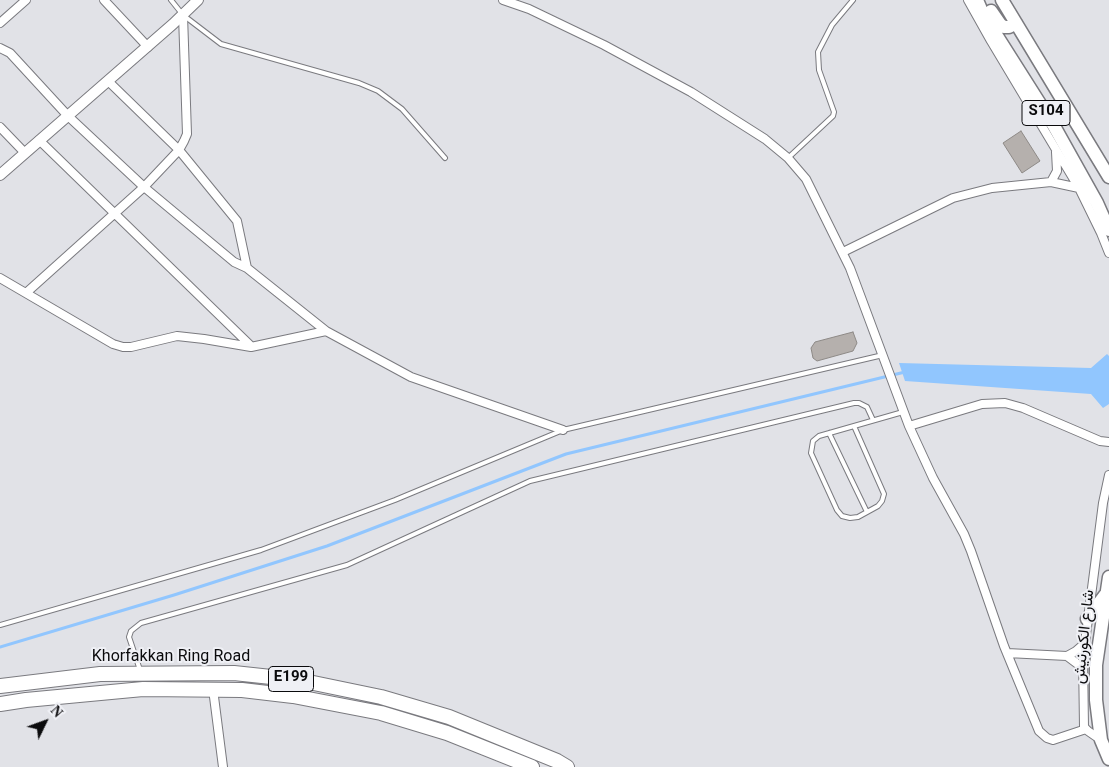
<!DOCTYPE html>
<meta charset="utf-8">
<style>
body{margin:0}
#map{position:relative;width:1109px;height:767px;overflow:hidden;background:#e1e2e7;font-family:Georgia,serif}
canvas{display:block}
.north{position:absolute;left:20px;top:697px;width:50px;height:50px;-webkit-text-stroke:4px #eff0f5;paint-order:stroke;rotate:48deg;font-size:14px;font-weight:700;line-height:20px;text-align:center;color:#0b0b0d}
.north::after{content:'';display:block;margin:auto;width:18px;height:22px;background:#0b0b0d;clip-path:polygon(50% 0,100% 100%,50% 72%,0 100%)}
</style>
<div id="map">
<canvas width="1109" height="767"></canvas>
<div class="north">N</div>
</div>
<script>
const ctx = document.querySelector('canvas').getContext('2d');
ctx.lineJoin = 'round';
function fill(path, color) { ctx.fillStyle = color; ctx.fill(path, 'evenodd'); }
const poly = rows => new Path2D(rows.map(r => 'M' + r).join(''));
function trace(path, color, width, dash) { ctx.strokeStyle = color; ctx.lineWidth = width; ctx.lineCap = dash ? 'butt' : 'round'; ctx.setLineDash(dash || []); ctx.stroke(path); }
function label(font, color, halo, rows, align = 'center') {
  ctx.font = font + ' Georgia,Vazirmatn,serif'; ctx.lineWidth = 4; ctx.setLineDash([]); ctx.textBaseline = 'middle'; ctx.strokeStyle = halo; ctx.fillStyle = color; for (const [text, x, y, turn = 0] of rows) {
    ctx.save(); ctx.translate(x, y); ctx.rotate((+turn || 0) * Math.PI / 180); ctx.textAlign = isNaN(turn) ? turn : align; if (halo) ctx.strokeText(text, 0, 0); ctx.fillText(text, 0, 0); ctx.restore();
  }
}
const water = poly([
 [1107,354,1109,356,1109,404,1103,408,1091,394,905,381,899,363,1091,368]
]);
const stream = poly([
 [0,647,174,595,327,546,566,454,905,372]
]);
const building = poly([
 [1021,131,1040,161,1022,173,1003,143,1021,131],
 [853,332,857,343,853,351,817,361,813,358,811,348,815,342,853,332]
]);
const service = poly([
 [171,0,183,15,221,44,359,83,378,91,402,109,445,158],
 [788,158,833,116,834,112,819,70,818,52,832,25,853,0],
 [854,426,884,494,882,501,878,506,858,517,850,518,842,516,837,510,811,453,813,441,819,436,903,412],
 [829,433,867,512],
 [0,625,261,550,395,500,563,430,883,355],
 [140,670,129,637,131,631,141,623,347,565,530,481,854,403,859,403,867,407,873,420]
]);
const minor = poly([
 [104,0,148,47],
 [503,0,529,9,604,45,691,92,765,139,788,158,806,179,850,268,909,426,933,478,964,534,971,551,1004,646,1039,731,1047,738,1053,740,1086,729],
 [968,0,991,41,1079,188,1101,233,1109,253],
 [0,23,26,0],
 [0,48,10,53,68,116,144,187,234,262,247,268,326,331,251,347,204,339,177,336,131,347,123,347,113,344,0,278],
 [108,81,179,150,237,221,247,268],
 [0,127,25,153],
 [39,140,251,346],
 [1056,152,1057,171,1051,182,1079,188],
 [843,252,953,198,992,188,1051,182],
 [26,293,144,187,179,150,184,141,187,134,183,15],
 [326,331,411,377,563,430],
 [909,426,982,404,1005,403,1023,408,1100,441,1109,442],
 [1007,653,1067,656,1076,651,1084,644],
 [1067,656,1083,668],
 [213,689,223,767],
 [1101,740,1088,731,1084,727,1083,658,1103,503,1109,475]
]);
const tertiary = poly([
 [0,175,173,24,198,0]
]);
const primary = poly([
 [977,0,983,14,1054,126,1097,203,1109,230],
 [1002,0,1109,177],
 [991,11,1000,24,1004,27,1009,27,1016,23],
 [1109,577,1096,665,1096,700,1101,740,1109,759],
 [1087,619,1105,595]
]);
const trunk = poly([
 [0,686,100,674,234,673,299,680,381,697,449,717,557,761,567,767],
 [0,704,26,700,143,689,242,690,293,696,381,713,447,733,532,767]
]);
const shields = [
 [1046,113,48],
 [291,679,45]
];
const shieldNames = [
 ["S104",1046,113],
 ["E199",291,679]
];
const streetNames = [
 ["شارع الكورنيش",1086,637,-84],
 ["Khorfakkan Ring Road",171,658]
];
fill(water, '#91c6fe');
trace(stream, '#91c6fe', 3);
fill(building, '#b5b0ad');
trace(building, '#8d8986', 1);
trace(service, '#7a7a7f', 6);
trace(minor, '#7a7a7f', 10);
trace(tertiary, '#7a7a7f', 12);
trace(primary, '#7a7a7f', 15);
trace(trunk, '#7a7a7f', 16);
trace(service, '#fff', 4);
trace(minor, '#fff', 8);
trace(tertiary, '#fff', 10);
trace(primary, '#fff', 12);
trace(trunk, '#fff', 14);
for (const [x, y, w] of shields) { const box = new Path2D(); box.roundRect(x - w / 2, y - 12.5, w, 25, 4); ctx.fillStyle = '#eff0f5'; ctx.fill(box); trace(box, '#0b0b0d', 1); }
label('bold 15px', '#0b0b0d', null, shieldNames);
label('16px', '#0b0b0d', '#eff0f5', streetNames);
</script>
